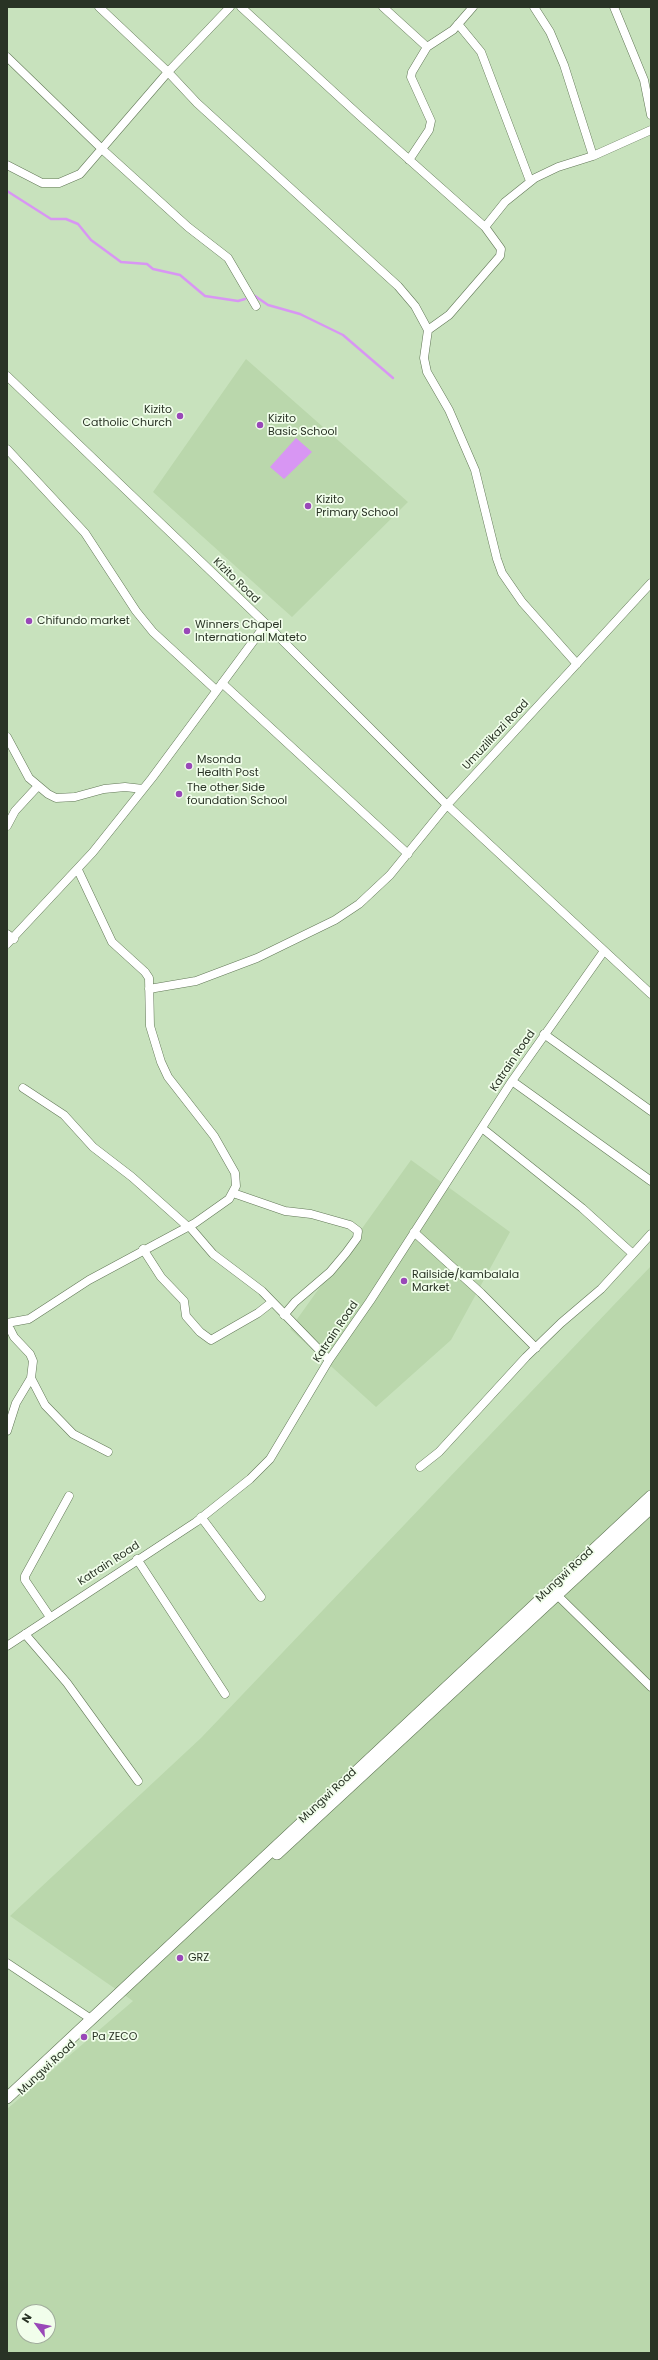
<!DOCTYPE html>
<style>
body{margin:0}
#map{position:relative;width:658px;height:2360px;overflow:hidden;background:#c8e2bd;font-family:Poppins,sans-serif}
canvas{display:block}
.frame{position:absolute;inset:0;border:8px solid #293325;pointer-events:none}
.north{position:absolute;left:16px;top:2304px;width:40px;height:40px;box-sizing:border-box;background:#f1feeb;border:1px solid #a1ad9c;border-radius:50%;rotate:302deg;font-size:11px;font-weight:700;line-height:16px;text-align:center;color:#293325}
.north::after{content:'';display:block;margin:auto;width:14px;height:18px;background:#9948b8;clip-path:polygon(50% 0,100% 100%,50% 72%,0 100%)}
</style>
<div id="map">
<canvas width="658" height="2360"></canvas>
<div class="frame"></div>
<div class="north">N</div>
</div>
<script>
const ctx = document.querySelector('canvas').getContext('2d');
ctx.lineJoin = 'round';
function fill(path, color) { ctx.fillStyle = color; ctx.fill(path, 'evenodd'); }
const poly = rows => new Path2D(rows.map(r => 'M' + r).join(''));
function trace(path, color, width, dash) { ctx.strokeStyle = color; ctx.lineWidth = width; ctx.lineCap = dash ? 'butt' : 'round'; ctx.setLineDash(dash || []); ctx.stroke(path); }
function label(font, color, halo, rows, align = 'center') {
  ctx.font = font + ' Poppins,sans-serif'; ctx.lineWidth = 3.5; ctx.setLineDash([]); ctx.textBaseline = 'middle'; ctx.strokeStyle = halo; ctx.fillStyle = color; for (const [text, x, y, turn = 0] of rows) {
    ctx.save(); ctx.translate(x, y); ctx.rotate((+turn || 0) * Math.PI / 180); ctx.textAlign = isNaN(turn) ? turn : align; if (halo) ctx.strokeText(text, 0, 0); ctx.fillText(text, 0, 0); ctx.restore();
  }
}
const built = poly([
 [246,359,408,502,292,617,153,492],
 [411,1160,510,1232,451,1340,376,1407,290,1329],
 [651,1266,651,2353,7,2353,7,2109,133,2001,10,1916,201,1738],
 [24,2312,48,2312,48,2336,24,2336]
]);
const water = poly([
 [296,438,312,452,284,479,270,467]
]);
const stream = poly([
 [7,191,51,219,66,219,78,224,91,240,121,262,147,264,153,269,180,275,205,296,238,301,245,299],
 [255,296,268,305,300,314,343,335,393,378]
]);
const street = poly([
 [99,7,168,72,197,103,398,286,415,306,428,330,424,358,427,372,449,410,475,470,497,559,502,573,522,602,577,664],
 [241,7,360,116,485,227,505,202,535,178,558,167,593,156,651,130],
 [383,7,427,47],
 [534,7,550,32,564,65,593,156],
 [614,7,644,80,651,115],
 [458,24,481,52,530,181],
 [7,57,103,150,188,227,228,258,256,306],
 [409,160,429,130,431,121,411,77,412,72,427,47,453,30,473,7],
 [7,165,42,183,59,183,80,174,168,72,230,7],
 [428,330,449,315,500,256,501,249,485,227],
 [7,376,266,624,447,805,651,994],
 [7,449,85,533,136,611,153,632,216,690],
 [222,683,408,854],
 [7,737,29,778,48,794,56,798,75,797,104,789,125,787,143,789],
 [7,826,15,811,38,786],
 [7,934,14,939],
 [7,944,93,852,152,778,266,624],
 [149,989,196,981,257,958,335,920,359,904,390,875,447,805,651,583],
 [544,1034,651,1111],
 [512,1081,651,1181],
 [23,1088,64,1115,93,1147,132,1177,187,1226],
 [233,1193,285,1211,311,1214,350,1225,358,1231,357,1238,346,1253,330,1272,295,1302,284,1315],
 [189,1226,213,1254,262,1291,329,1360],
 [414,1232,481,1293,536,1348],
 [143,1249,161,1277,184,1301,186,1316,200,1332,211,1340,258,1313,272,1302],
 [633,1254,651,1234],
 [31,1378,45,1405,73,1434,108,1452],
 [7,1431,16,1403,31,1378,33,1361,30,1354,14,1337,7,1323,29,1319,89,1280,195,1223,229,1199,236,1186,235,1173,214,1136,168,1077,161,1062,150,1026,149,978,145,972,112,942,78,870],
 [420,1467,439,1452,526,1357,561,1323,601,1289,633,1254,582,1208,482,1128],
 [201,1517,261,1597],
 [137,1559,225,1694],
 [553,1591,651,1687],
 [50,1617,25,1580,25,1576,69,1496],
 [25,1634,67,1683,138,1781],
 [7,1646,196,1522,250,1479,270,1459,329,1360,370,1301,512,1081,604,951],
 [7,1963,91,2019]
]);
const secondary = poly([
 [277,1854,651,1508],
 [7,2098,651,1496]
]);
const markers = [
 [180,416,4,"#9948b8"],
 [260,425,4,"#9948b8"],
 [308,506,4,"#9948b8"],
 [29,621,4,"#9948b8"],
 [187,631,4,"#9948b8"],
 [189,766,4,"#9948b8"],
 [179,794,4,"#9948b8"],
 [404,1281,4,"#9948b8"],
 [180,1958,4,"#9948b8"],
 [84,2037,4,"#9948b8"]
];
const poiNames = [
 ["Kizito",172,410,"right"],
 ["Catholic Church",172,423,"right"],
 ["Kizito",268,419],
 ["Basic School",268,432],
 ["Kizito",316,500],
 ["Primary School",316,513],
 ["Chifundo market",37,621],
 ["Winners Chapel",195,625],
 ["International Mateto",195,638],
 ["Msonda",197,760],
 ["Health Post",197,773],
 ["The other Side",187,788],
 ["foundation School",187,801],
 ["Railside/kambalala",412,1275],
 ["Market",412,1288],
 ["GRZ",188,1958],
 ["Pa ZECO",92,2037]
];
const streetNames = [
 ["Kizito Road",236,581,44],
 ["Umuzilikazi Road",496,735,-47],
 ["Katrain Road",513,1061,-56],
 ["Katrain Road",336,1332,-56],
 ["Katrain Road",109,1564,-33],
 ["Mungwi Road",565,1575,-43],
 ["Mungwi Road",328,1796,-43],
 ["Mungwi Road",47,2068,-43]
];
fill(built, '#bad7ac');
fill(water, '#d896f3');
trace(stream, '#d896f3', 2.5);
trace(street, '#627857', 9);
trace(secondary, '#627857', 12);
trace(street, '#fff', 8);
trace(secondary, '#fff', 11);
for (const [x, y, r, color] of markers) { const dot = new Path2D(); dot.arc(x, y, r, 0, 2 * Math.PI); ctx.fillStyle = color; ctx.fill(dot); trace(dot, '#f1feeb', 1.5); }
label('11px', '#293325', '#f1feeb', poiNames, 'left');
label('11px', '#293325', '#f1feeb', streetNames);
</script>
